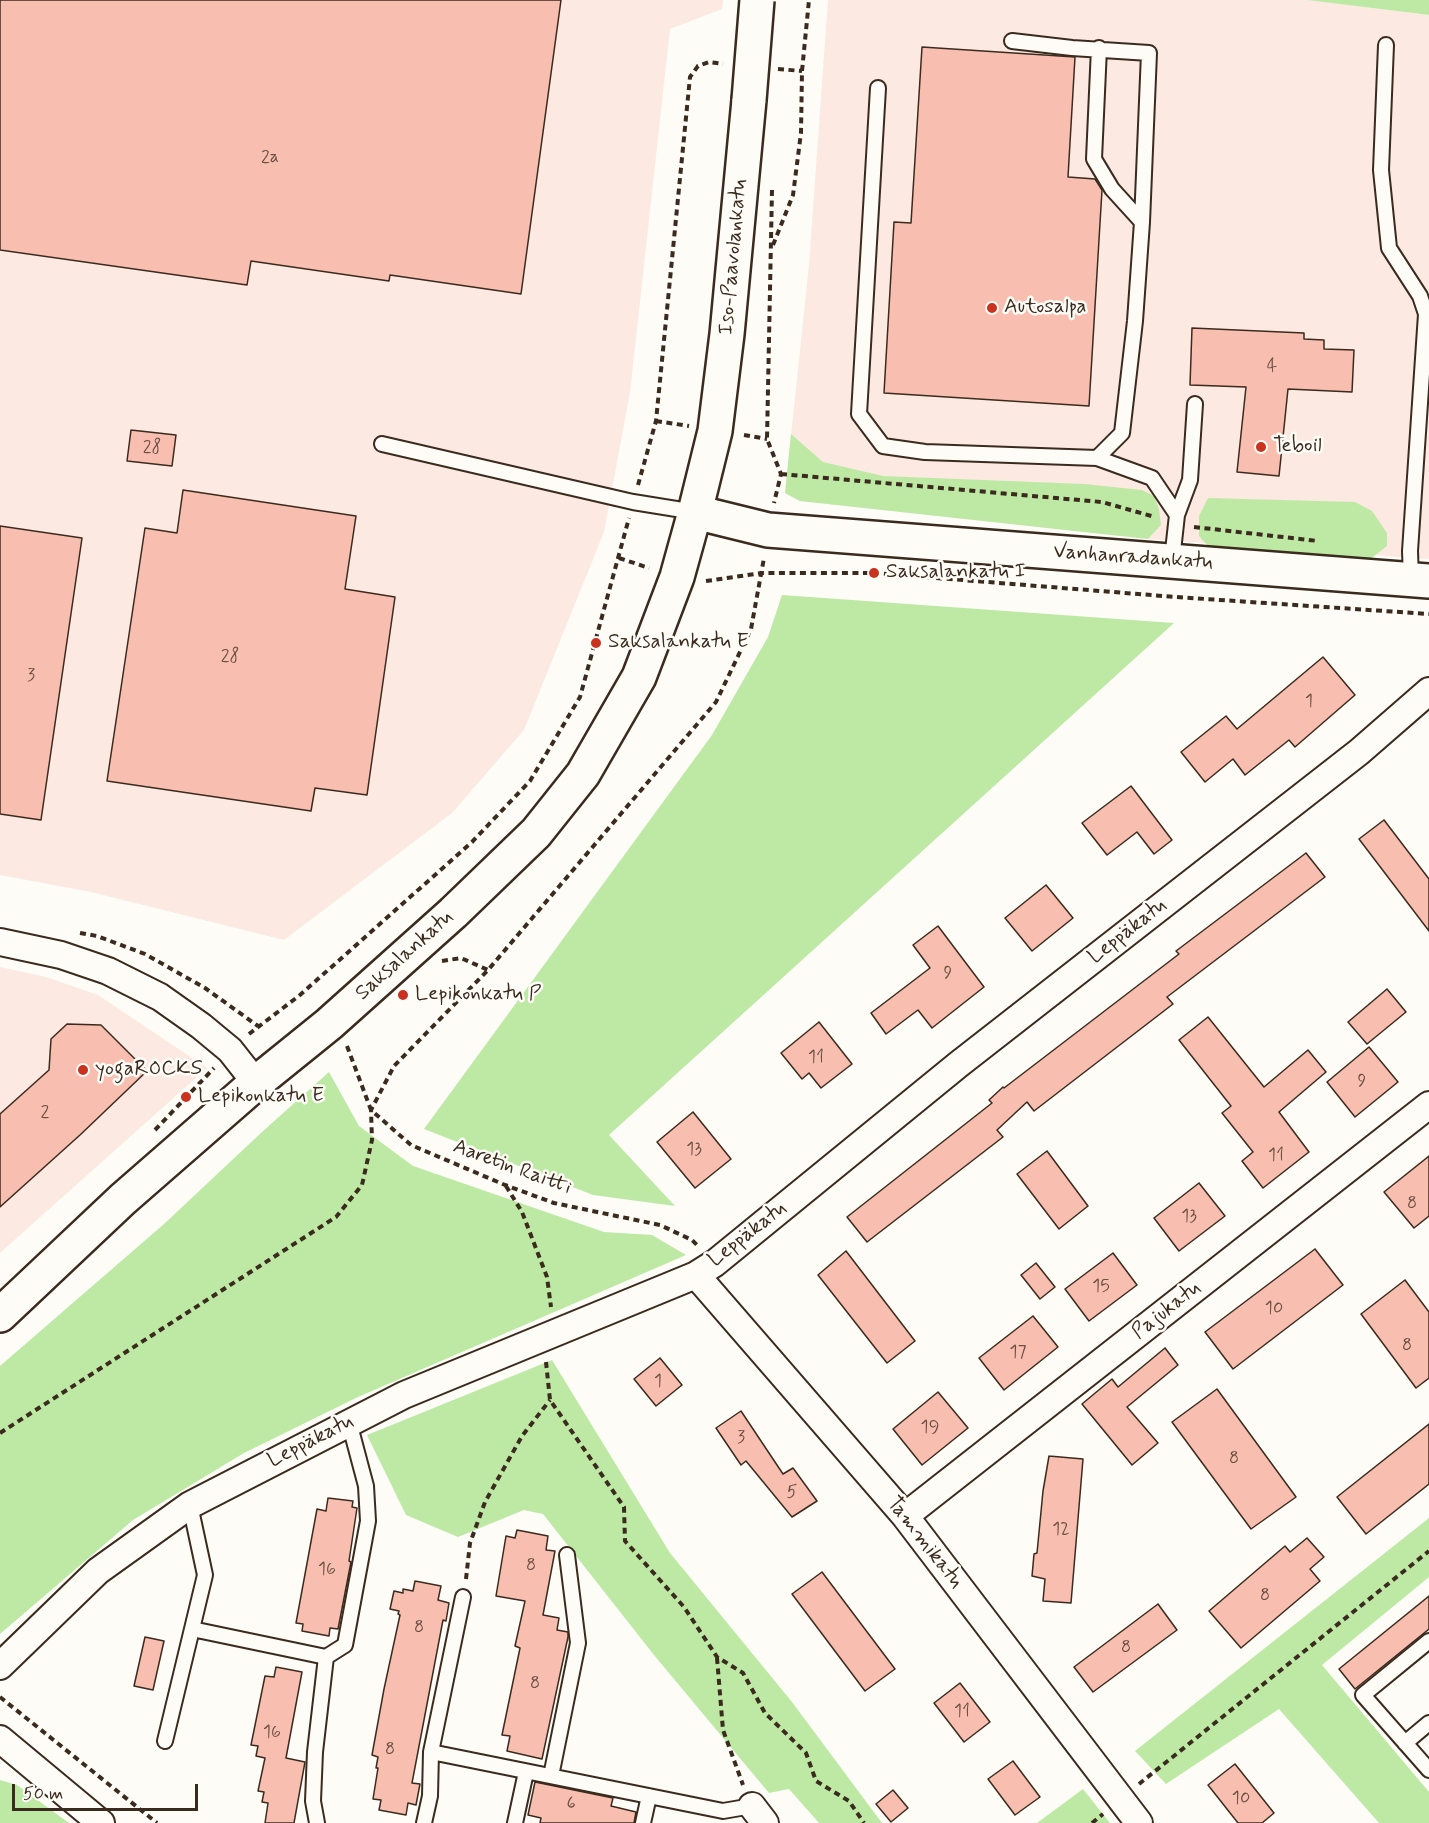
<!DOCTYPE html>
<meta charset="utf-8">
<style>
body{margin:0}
#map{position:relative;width:1429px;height:1823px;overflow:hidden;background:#fdfcf7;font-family:Mynerve,sans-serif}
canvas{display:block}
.scale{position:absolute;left:12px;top:1784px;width:186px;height:27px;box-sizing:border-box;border:3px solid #3b2a1e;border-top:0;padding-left:8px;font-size:18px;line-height:21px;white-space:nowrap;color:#3b2a1e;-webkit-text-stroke:4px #fdfcf7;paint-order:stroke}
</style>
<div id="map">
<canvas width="1429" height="1823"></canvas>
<div class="scale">50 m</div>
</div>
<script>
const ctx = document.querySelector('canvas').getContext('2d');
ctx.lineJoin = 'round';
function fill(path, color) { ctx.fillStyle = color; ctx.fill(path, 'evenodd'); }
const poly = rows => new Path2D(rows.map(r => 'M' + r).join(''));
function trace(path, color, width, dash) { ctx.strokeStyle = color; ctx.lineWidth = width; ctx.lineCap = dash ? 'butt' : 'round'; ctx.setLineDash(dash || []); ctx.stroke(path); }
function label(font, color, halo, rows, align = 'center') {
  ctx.font = font + ' Mynerve,sans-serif'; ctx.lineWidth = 5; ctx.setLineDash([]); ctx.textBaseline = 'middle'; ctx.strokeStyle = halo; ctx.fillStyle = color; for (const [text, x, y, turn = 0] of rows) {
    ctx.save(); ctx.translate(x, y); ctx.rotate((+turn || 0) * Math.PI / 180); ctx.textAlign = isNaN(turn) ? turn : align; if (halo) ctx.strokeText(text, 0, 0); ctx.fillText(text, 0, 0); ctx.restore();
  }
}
const built = poly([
 [0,0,723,0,722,9,670,29,630,392,604,532,524,730,452,813,284,940,91,892,0,875],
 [828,0,1307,0,1429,15,1429,559,1148,539,800,501,785,493,809,265],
 [0,967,46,977,98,995,207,1068,0,1253]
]);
const green = poly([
 [1307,0,1429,0,1429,15],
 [791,434,823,462,883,476,1084,484,1142,490,1154,496,1159,509,1161,525,1148,539,800,501,785,493],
 [1208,498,1355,502,1372,511,1387,533,1387,546,1369,560,1356,561,1208,546,1199,536,1199,516],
 [782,595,1174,623,609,1135,675,1206,593,1195,424,1129,712,735,768,637],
 [329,1072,359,1126,413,1166,604,1232,652,1235,686,1255,358,1397,244,1453,133,1520,0,1634,0,1366,164,1224,262,1132],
 [552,1360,670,1553,792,1702,882,1823,819,1823,789,1789,769,1793,654,1655,543,1514,524,1510,458,1537,406,1515,367,1435],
 [1429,1518,1429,1577,1322,1665,1429,1792,1429,1823,1379,1823,1279,1709,1166,1784,1135,1751],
 [0,1780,17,1785,69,1823,0,1823],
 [1083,1789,1110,1823,1037,1823]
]);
const building = poly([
 [0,0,561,0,521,294,390,275,389,281,251,261,247,285,0,250,0,0],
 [922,47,1075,57,1068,177,1095,179,1102,190,1089,406,884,393,894,222,911,223,922,47],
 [1192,328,1304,333,1304,339,1324,340,1324,349,1354,350,1352,392,1288,389,1279,476,1237,472,1246,387,1190,385,1192,328],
 [131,430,176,435,172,466,127,461,131,430],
 [183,490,356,516,345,589,395,597,367,795,315,788,311,811,107,781,145,528,177,533,183,490],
 [0,526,82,538,41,820,0,814,0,526],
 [1323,657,1355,695,1295,747,1289,740,1245,775,1233,759,1205,782,1181,752,1226,716,1237,729,1323,657],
 [1131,786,1172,840,1154,854,1137,832,1107,855,1082,823,1131,786],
 [1384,820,1429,879,1429,931,1359,839,1384,820],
 [1306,853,1325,877,1167,997,1173,1004,1034,1111,1027,1102,997,1130,1003,1137,867,1242,847,1217,992,1103,989,1100,1003,1087,1004,1088,1179,954,1176,951,1306,853],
 [1046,885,1073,918,1032,951,1005,918,1046,885],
 [938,926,984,987,932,1028,918,1010,886,1034,871,1013,930,968,913,945,938,926],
 [1387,989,1406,1012,1367,1044,1348,1022,1387,989],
 [1208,1017,1264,1087,1308,1050,1326,1072,1279,1112,1309,1152,1263,1188,1242,1161,1253,1152,1222,1113,1231,1106,1179,1040,1208,1017],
 [819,1022,852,1064,821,1088,809,1073,802,1079,781,1053,819,1022],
 [67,1024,101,1025,147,1071,80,1135,0,1207,0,1114,49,1070,51,1039,67,1024],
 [1369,1047,1398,1082,1355,1117,1327,1082,1369,1047],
 [693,1112,731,1159,695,1188,657,1142,693,1112],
 [1047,1151,1088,1206,1059,1229,1017,1174,1047,1151],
 [1429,1156,1429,1216,1414,1228,1384,1192,1429,1156],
 [1199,1183,1225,1216,1179,1251,1154,1218,1199,1183],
 [1315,1249,1343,1285,1233,1369,1205,1332,1315,1249],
 [846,1251,915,1341,887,1363,818,1275,846,1251],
 [1113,1253,1137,1285,1089,1321,1065,1289,1113,1253],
 [1036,1263,1055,1287,1040,1299,1021,1275,1036,1263],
 [1405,1280,1429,1312,1429,1378,1416,1388,1361,1314,1405,1280],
 [1033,1316,1058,1347,1004,1390,979,1358,1033,1316],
 [1165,1348,1178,1365,1127,1407,1158,1443,1132,1465,1082,1404,1112,1379,1118,1387,1165,1348],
 [660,1358,682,1385,656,1406,634,1379,660,1358],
 [1217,1389,1296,1497,1251,1529,1172,1422,1217,1389],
 [938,1392,968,1428,922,1465,893,1429,938,1392],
 [741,1411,783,1474,793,1468,817,1501,792,1517,746,1461,741,1465,716,1428,741,1411],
 [1429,1424,1429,1484,1366,1534,1337,1497,1429,1424],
 [1049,1456,1083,1459,1071,1603,1043,1601,1045,1579,1032,1576,1034,1554,1037,1553,1043,1491,1049,1456],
 [328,1498,353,1501,352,1507,357,1508,349,1561,351,1562,338,1629,330,1628,329,1636,302,1631,303,1624,296,1623,317,1509,326,1511,328,1498],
 [517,1530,548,1536,546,1550,555,1551,543,1615,559,1618,557,1630,568,1632,568,1637,542,1759,507,1751,510,1736,502,1735,520,1648,515,1646,525,1601,496,1596,506,1536,515,1538,517,1530],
 [1307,1538,1324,1557,1310,1569,1320,1581,1241,1648,1209,1611,1285,1546,1290,1552,1307,1538],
 [822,1572,895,1669,865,1691,792,1594,822,1572],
 [415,1581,441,1586,438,1600,449,1603,446,1621,443,1620,412,1783,420,1784,416,1805,408,1803,406,1815,379,1810,381,1800,373,1799,378,1768,376,1768,378,1757,372,1755,384,1689,400,1615,398,1614,399,1611,390,1609,394,1591,403,1593,403,1589,413,1591,415,1581],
 [1429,1596,1429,1629,1355,1689,1339,1669,1429,1596],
 [1158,1604,1177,1630,1093,1692,1074,1667,1158,1604],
 [145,1637,164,1641,153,1690,134,1686,145,1637],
 [276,1667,302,1672,286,1758,305,1762,294,1823,265,1823,268,1803,262,1802,264,1792,258,1791,265,1758,256,1756,258,1746,251,1745,265,1676,274,1677,276,1667],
 [960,1683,990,1722,964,1742,934,1703,960,1683],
 [1013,1761,1040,1797,1015,1815,988,1779,1013,1761],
 [1235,1764,1274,1813,1262,1823,1238,1823,1208,1785,1235,1764],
 [535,1782,613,1798,611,1806,636,1812,634,1823,540,1823,541,1818,528,1815,535,1782],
 [893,1790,908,1808,891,1822,876,1804,893,1790]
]);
const path = poly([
 [778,69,802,71],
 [772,190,767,439,781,474,774,503],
 [773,245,793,195,801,133,802,71,809,0],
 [656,421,689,426],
 [744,435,767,439],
 [781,474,1102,502,1155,517],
 [638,485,656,421,690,77,698,66,709,62,723,64],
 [1194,527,1318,541],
 [619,558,649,568],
 [706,581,762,573,874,573,1176,597,1429,614],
 [80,933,97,936,145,954,205,988,258,1026],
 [442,961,461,958,488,970],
 [249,1034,300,995,472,842,530,781,580,697,629,518],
 [347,1046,371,1110,411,1145,505,1185,554,1203,660,1225,692,1240,697,1245],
 [155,1130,214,1068],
 [506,1186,522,1212,547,1277,551,1307],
 [546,1362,550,1400,624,1507,625,1541,684,1607,717,1657,743,1673,765,1713,806,1753,816,1781,849,1801,864,1823],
 [0,1433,336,1217,362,1185,372,1140,371,1110,394,1066,488,970,716,702,751,629,764,558],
 [466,1579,470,1543,485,1502,522,1436,550,1400],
 [717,1658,723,1730,743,1785],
 [0,1697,157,1823],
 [1139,1784,1429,1551],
 [1092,1823,1103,1814]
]);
const service = poly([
 [1012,41,1072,48,1149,53,1142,222,1135,321,1122,433,1097,458],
 [1386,45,1381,170,1389,248,1420,296,1426,314],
 [1099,48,1094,159,1112,189,1142,222],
 [878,88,859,414,883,446,925,452,1097,458,1152,478,1177,515,1172,560],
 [382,444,633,502,695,512],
 [1177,515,1190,480,1195,404],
 [1411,579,1410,551,1426,314,1429,312],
 [192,1629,326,1657],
 [1429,1641,1363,1695,1429,1770],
 [165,1741,205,1575,190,1505],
 [1405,1743,1429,1723],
 [431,1752,723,1811,752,1806],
 [551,1776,578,1643,567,1555],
 [317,1823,313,1801,315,1752,326,1657,345,1645,368,1521,366,1486,349,1422],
 [424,1823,430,1796,431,1752,463,1597],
 [515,1823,526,1772],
 [643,1823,649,1796]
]);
const minor = poly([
 [0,942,61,955,108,971,160,997,201,1026,230,1050,256,1083],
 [696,1275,905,1516,1139,1823],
 [905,1516,1429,1105],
 [0,1666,98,1571,190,1505,404,1395,696,1275,715,1263,959,1064,1359,752,1429,691],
 [0,1739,101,1823],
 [752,1806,765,1823]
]);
const tertiary = poly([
 [695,512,768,530,1429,581]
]);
const secondary = poly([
 [0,1315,123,1199,256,1083,329,1024,453,913,536,833,583,774,639,677,677,577,695,512,715,431,727,334,749,100]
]);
const secondaryBridge = poly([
 [749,100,757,0]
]);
const markers = [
 [992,308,6,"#c8321e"],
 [1261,447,6,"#c8321e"],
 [874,573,6,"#c8321e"],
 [596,643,6,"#c8321e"],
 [403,995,6,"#c8321e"],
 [83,1070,6,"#c8321e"],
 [186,1097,6,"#c8321e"]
];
const numberNames = [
 ["2a",270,158],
 ["4",1272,367],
 ["28",152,448],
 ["28",230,657],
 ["3",31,676],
 ["1",1309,702],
 ["9",948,974],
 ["11",816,1058],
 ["9",1362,1082],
 ["2",45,1113],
 ["13",694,1150],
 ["11",1276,1156],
 ["8",1412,1204],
 ["13",1189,1217],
 ["15",1101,1287],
 ["10",1274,1309],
 ["8",1407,1346],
 ["17",1018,1353],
 ["1",658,1382],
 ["19",930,1428],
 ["3",741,1438],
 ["8",1234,1459],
 ["5",792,1493],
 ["12",1061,1530],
 ["8",531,1566],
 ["16",327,1570],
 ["8",1265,1596],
 ["8",419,1628],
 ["8",1126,1648],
 ["8",535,1684],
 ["11",962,1712],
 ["16",272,1733],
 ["8",390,1750],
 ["10",1241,1799],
 ["6",571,1804]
];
const streetNames = [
 ["Iso-Paavolankatu",734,257,-85],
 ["Vanhanradankatu",1133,558,4],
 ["Leppäkatu",1128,932,-38],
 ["Saksalankatu",405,956,-42],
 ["Aaretin Raitti",512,1168,20],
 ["Leppäkatu",748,1235,-38],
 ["Pajukatu",1167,1311,-38],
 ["Leppäkatu",311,1442,-27],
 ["Tammikatu",924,1543,52]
];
const poiNames = [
 ["Autosalpa",1004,308],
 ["Teboil",1273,447],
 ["Saksalankatu I",886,573],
 ["Saksalankatu E",608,643],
 ["Lepikonkatu P",415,995],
 ["yogaROCKS",95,1070],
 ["Lepikonkatu E",198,1097]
];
fill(built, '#fce9e2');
fill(green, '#bee9a5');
fill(building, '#f8beb0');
trace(building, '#3b2a1e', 1.5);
trace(service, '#3b2a1e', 18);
trace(minor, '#3b2a1e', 30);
trace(tertiary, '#3b2a1e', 38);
trace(secondary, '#3b2a1e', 38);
trace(path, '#3b2a1e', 4, [6, 4.5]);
trace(service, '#fdfcf7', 14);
trace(minor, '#fdfcf7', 26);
trace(tertiary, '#fdfcf7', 33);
trace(secondary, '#fdfcf7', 33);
trace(secondaryBridge, '#3b2a1e', 38, []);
trace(secondaryBridge, '#fdfcf7', 33);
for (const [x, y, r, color] of markers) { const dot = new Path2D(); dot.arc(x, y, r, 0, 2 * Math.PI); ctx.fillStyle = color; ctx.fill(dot); trace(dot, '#fdfcf7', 2); }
label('18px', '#6a4f42', null, numberNames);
label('21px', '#3b2a1e', '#fdfcf7', streetNames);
label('21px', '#3b2a1e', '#fdfcf7', poiNames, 'left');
</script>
